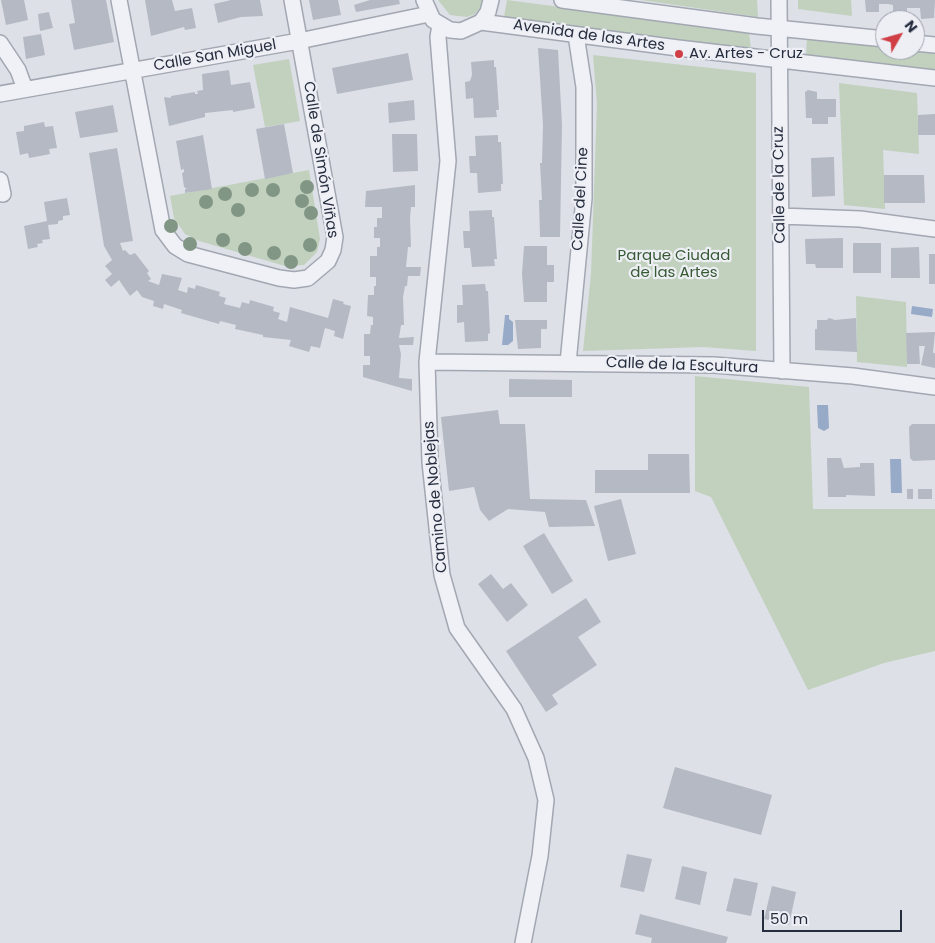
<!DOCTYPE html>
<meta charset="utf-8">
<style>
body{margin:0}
#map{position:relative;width:935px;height:943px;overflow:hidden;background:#dde0e7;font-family:Poppins,sans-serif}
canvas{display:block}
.north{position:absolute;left:875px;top:10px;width:50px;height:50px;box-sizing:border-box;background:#edeff5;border:1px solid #9da1ac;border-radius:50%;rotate:52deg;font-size:14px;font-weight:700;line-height:20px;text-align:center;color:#262d3e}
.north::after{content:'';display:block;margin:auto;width:18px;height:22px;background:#d03f45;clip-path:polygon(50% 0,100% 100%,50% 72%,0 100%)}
.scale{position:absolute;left:762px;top:910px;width:140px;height:22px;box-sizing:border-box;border:2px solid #262d3e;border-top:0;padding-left:6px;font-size:15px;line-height:18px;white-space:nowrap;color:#262d3e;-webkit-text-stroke:4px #edeff5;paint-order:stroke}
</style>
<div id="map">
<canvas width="935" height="943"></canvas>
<div class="north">N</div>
<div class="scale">50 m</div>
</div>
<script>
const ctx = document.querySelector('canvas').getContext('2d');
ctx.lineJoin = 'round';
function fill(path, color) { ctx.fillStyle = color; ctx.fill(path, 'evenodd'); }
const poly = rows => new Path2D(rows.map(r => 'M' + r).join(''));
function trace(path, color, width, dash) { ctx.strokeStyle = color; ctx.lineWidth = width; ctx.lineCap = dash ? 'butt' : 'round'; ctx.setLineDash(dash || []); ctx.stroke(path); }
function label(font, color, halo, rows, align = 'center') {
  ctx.font = font + ' Poppins,sans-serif'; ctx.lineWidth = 4.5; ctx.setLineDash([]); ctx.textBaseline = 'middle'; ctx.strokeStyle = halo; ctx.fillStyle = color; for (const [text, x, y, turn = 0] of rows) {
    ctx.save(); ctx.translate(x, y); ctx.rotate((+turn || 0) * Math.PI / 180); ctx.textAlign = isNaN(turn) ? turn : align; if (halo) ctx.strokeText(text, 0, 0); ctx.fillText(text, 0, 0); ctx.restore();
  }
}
const green = poly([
 [438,0,482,0,481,6,475,14,467,17,450,15],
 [507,0,749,32,751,50,504,17],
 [642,0,757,0,758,17,641,0],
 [798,0,851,0,852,16,798,9],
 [807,37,885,45,885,50,935,50,935,71,806,56],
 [593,55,756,73,756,351,703,347,583,351,591,274,597,104],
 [289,59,300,121,265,127,253,65],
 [839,83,917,93,919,154,883,150,885,209,844,205],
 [309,170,320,239,317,252,304,265,285,266,199,241,185,234,174,218,170,196],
 [856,296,906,302,907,367,857,362],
 [695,376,809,387,813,509,935,509,935,651,884,663,808,690,711,497,695,491]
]);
const water = poly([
 [912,306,933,309,932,317,911,314],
 [505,315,509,315,509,319,513,322,513,341,508,345,502,345],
 [817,405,828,405,829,428,824,431,818,428],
 [890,459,901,459,902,493,891,493]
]);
const building = poly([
 [1,0,24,0,28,20,6,25],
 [71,0,106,0,114,42,74,50,69,24,75,23],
 [145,0,172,0,175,11,192,8,196,28,185,30,184,27,151,36],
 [231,0,260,0,263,16,241,17,218,23,214,4],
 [309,0,338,0,341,15,313,20],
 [370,0,399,0,400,4,356,12,354,5],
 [865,0,935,0,934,18,921,19,920,8,907,8,907,15,893,16,893,5,888,4,879,4,879,12,866,12],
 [49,12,53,28,40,31,38,14],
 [41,34,45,55,26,59,23,37],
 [538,48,558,50,562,125,560,237,540,237,539,200,542,200,540,163,542,163,543,125],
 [408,53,413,80,337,94,332,68],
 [494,60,494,67,496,67,499,110,496,110,497,117,474,118,473,98,466,99,465,82,470,81,472,75,471,62],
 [229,70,231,85,250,82,255,108,233,112,233,110,205,113,205,117,169,126,164,97,171,98,171,96,195,92,195,94,198,94,197,91,203,90,202,74],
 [808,90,817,92,817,99,836,99,836,117,828,117,828,124,812,124,812,118,806,118,805,92],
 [414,100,415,120,389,123,388,103],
 [113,105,118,132,80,138,75,112],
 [935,114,935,135,918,135,918,115],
 [44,122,45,127,53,126,57,148,49,149,50,154,40,156,29,158,28,153,20,155,16,132,24,131,24,126],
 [284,124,293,173,265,179,256,129],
 [392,134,417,134,418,171,393,172],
 [203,135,212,189,185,193,185,189,187,189,184,187,182,173,184,172,184,169,181,170,176,141],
 [498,135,498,142,501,142,503,184,501,184,501,191,478,193,477,173,470,173,469,156,476,156,475,136],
 [117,148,133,241,120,243,123,251,125,250,130,255,135,253,149,271,147,273,151,279,148,281,159,285,162,274,182,278,178,290,187,293,188,287,195,289,196,285,220,292,219,296,226,298,224,304,240,308,242,302,249,304,250,300,274,307,273,311,280,313,278,319,287,322,290,307,328,318,333,299,344,302,343,304,351,306,343,339,334,336,335,331,325,328,320,348,311,346,309,352,289,346,291,340,263,337,263,335,235,329,236,325,220,321,219,324,181,313,182,310,164,304,163,309,153,306,154,301,142,297,137,290,130,296,119,280,111,287,105,280,112,274,105,266,112,260,104,246,89,153],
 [834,157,835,196,812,197,811,158],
 [884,175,924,175,925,203,884,203],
 [415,185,415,207,411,207,410,218,411,247,408,247,406,267,421,267,420,276,408,276,407,286,405,286,403,297,404,325,401,325,399,338,414,337,413,345,399,345,401,354,399,378,412,379,412,391,363,377,363,365,370,365,370,356,364,356,364,334,370,334,371,325,373,325,373,317,367,316,368,295,374,295,374,286,376,286,376,277,370,277,370,256,377,256,377,247,380,247,380,238,374,238,374,227,377,227,377,218,382,218,382,207,365,207,366,191],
 [67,198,70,215,63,216,63,220,58,221,58,224,48,225,50,239,42,240,43,243,37,244,38,247,28,249,24,226,47,221,44,202],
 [492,210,492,217,494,217,497,259,494,259,495,266,472,267,470,248,464,248,463,231,470,231,469,211],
 [843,238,843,268,816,268,815,264,806,264,805,239],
 [853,243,881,243,881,273,853,273],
 [524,246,547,246,547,265,554,265,554,282,547,282,547,302,524,302,522,274],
 [919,247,920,278,891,278,891,248],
 [929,254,935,254,935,284,929,284],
 [485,284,486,291,488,291,490,333,488,334,488,341,465,342,464,322,457,323,457,305,463,305,462,285],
 [829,318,835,320,856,318,857,352,815,350,815,329,817,329,817,320,827,320],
 [515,320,547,320,547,329,541,329,541,348,518,349],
 [935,332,933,353,935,353,935,368,921,365,925,346,919,346,920,364,907,364,906,333],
 [509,379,572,380,572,397,509,397],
 [498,410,500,424,525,424,530,499,586,500,595,526,549,527,545,512,508,509,489,521,480,510,474,487,449,491,441,417],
 [912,424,935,424,935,460,913,461,910,458,909,427],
 [648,454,689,454,690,493,595,493,595,470,648,470],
 [827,458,841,458,844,468,860,467,860,463,874,463,875,496,846,495,846,497,828,497],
 [907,489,913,489,913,499,907,499],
 [918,489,932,489,932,499,918,499],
 [621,499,636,554,608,561,594,506],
 [544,533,573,581,552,594,523,546],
 [491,574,503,589,511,583,528,605,507,622,478,584],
 [586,598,601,622,578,637,597,665,552,695,558,704,546,712,506,651],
 [675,767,772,795,761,835,663,808],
 [627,854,652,859,644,892,620,887],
 [682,866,707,872,700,905,675,899],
 [734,878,758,883,751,916,726,911],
 [772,886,796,892,789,925,764,919],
 [640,914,728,937,726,943,651,943,652,938,635,934]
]);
const minor = poly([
 [119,0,163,230,175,246,188,254,279,278,294,280,308,278,328,261,333,250,335,237,292,0],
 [424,0,433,20,450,30,461,31,481,22,488,12,491,0],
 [562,0,757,26,885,39],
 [779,0,782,371],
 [481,22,678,48,935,78],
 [440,25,438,37,448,161,427,362,430,462,442,575,457,628,514,709,536,758,546,800,540,856,523,943],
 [0,43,18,70,25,89],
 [915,43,935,45],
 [0,94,299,41,429,14],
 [0,180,3,194],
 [781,216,860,219,935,229],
 [427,362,714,365,853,376,935,387],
 [568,363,584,198,584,87,576,35]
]);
const trees = [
 [307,187],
 [252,190],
 [273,190],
 [225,194],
 [302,201],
 [206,202],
 [238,210],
 [311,213],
 [171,226],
 [223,240],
 [190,244],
 [310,245],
 [245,249],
 [274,253],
 [291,262]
];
const markers = [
 [679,54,5,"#d03f45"]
];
const streetNames = [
 ["Avenida de las Artes",589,36,8],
 ["Calle San Miguel",215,56,-10],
 ["Calle de Simón Viñas",320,160,81],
 ["Calle de la Cruz",780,185,-91],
 ["Calle del Cine",581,199,-87],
 ["Calle de la Escultura",682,366,2],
 ["Camino de Noblejas",436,497,-95]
];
const poiNames = [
 ["Av. Artes - Cruz",689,54]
];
const parkNames = [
 ["Parque Ciudad",674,256],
 ["de las Artes",674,273]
];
fill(green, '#c1d1be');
fill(water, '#97aac8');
fill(building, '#b4b9c4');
trace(minor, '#a2a7b1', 18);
trace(minor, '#f0f1f6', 15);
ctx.fillStyle = '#829685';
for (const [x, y] of trees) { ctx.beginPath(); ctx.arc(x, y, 7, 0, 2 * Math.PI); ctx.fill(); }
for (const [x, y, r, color] of markers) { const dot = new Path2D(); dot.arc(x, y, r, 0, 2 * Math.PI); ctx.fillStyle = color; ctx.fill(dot); trace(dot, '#edeff5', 2); }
label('15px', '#262d3e', '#edeff5', streetNames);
label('15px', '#262d3e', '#edeff5', poiNames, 'left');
label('15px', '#375a34', '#edeff5', parkNames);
</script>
